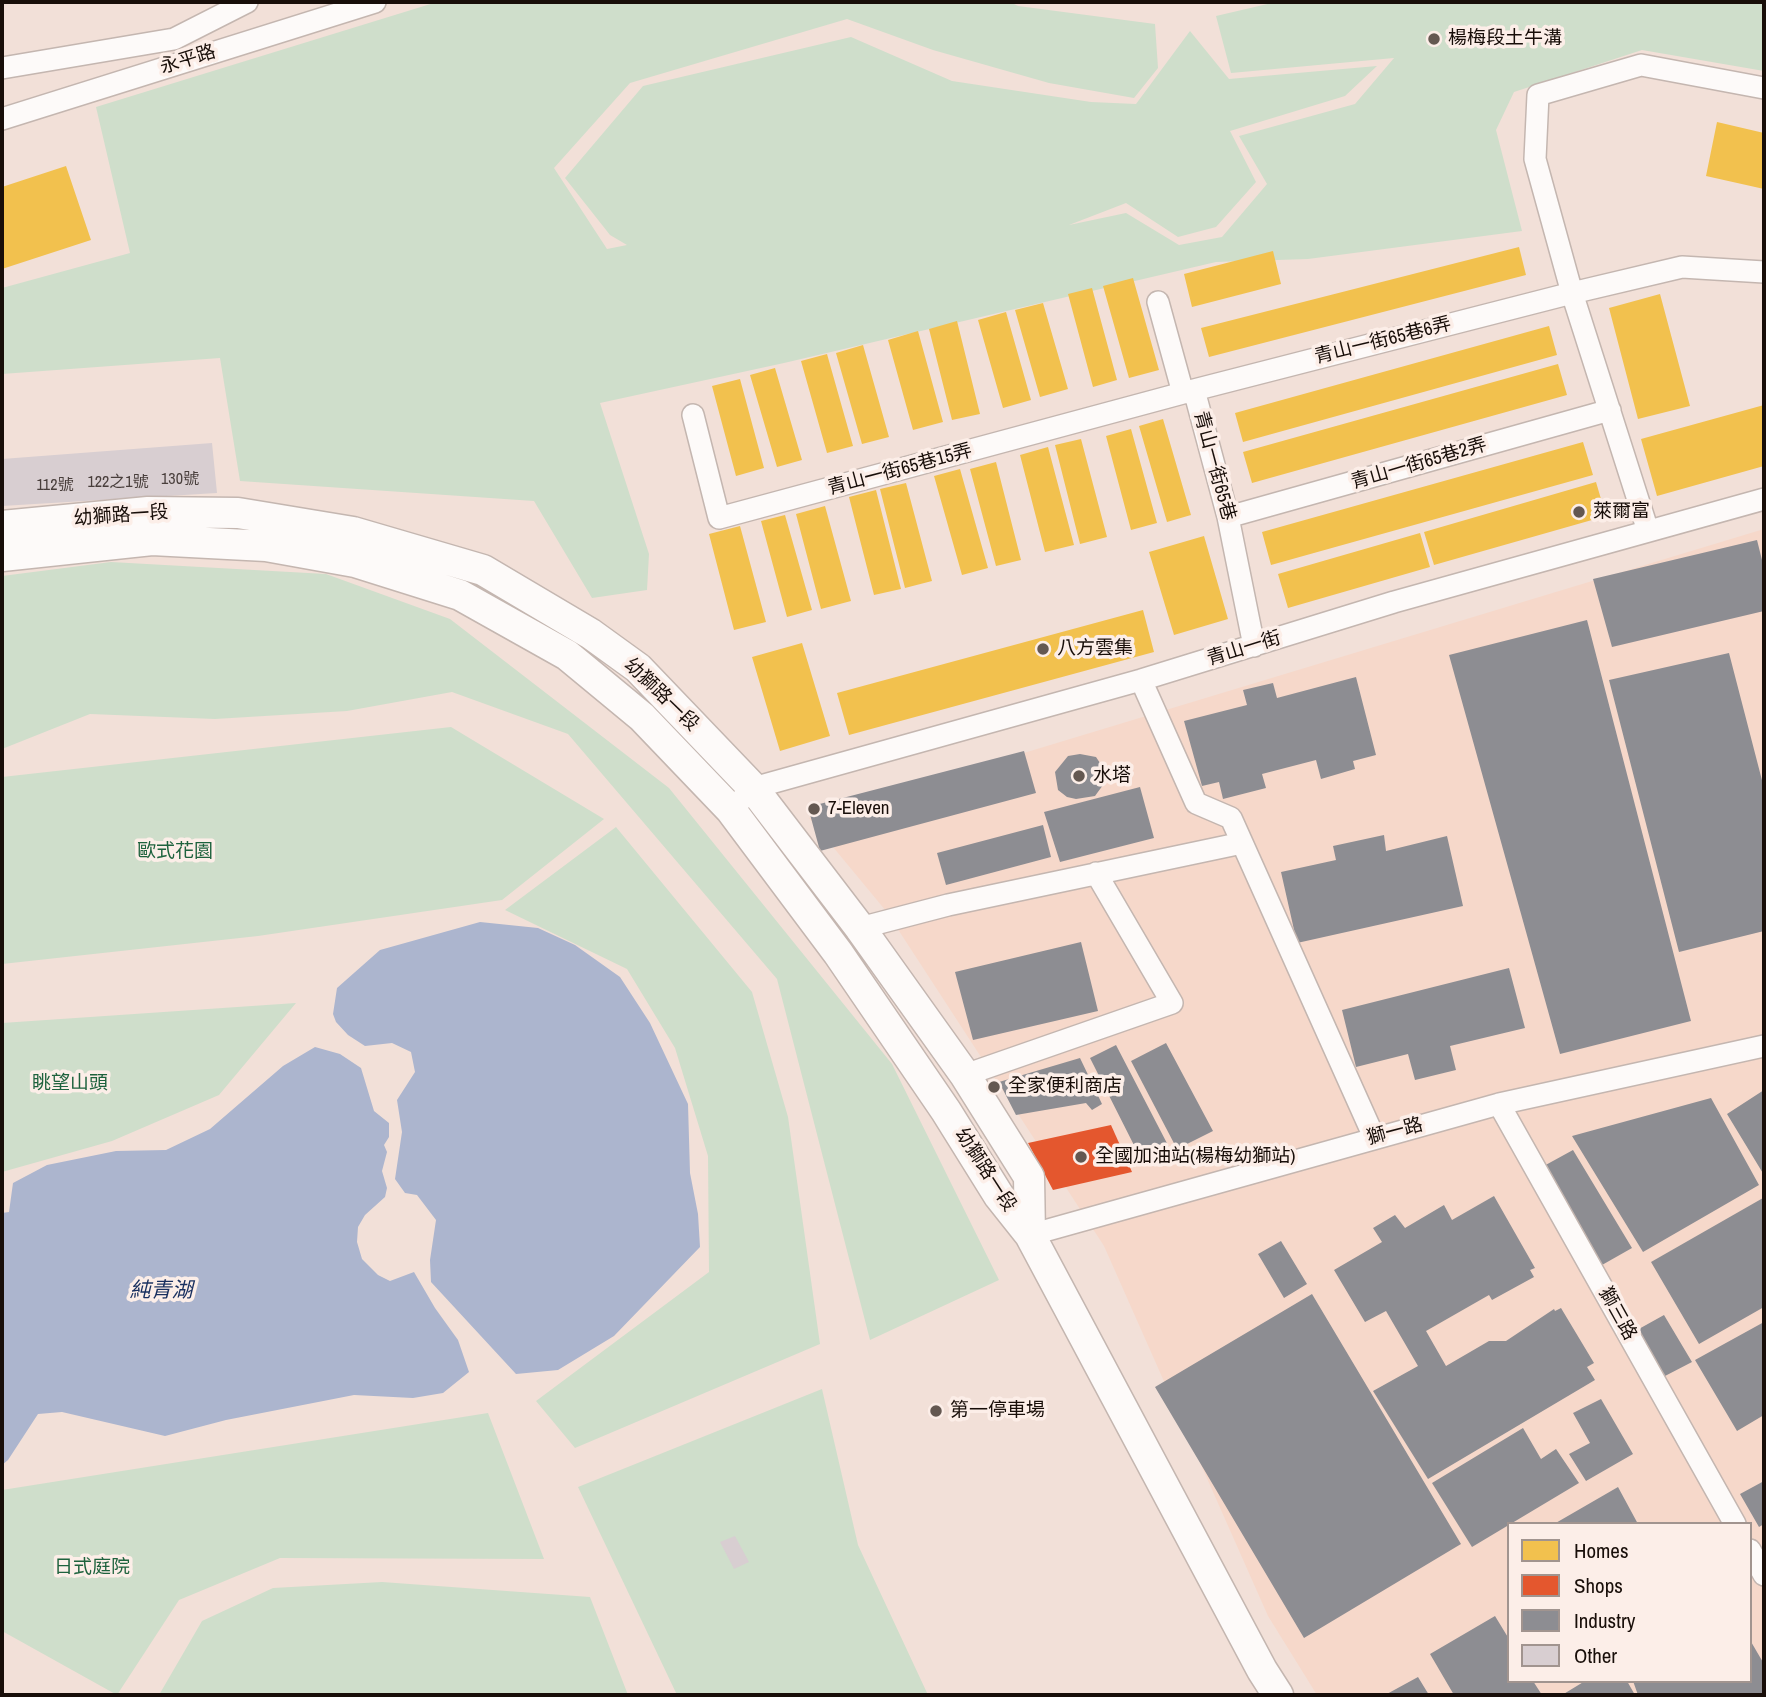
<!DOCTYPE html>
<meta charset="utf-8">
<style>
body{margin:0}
#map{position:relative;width:1766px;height:1697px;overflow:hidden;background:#f2e0d8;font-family:"Archivo Narrow",sans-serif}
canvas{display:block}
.frame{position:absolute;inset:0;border:4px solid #180e09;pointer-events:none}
.legend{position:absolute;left:1507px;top:1522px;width:245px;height:161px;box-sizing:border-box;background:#fceee8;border:2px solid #a1948f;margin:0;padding:9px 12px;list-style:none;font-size:21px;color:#180e09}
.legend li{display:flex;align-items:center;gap:14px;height:35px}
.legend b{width:35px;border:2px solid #a1948f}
</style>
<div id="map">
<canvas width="1766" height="1697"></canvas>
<div class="frame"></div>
<ul class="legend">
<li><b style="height:19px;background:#f2c14e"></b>Homes</li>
<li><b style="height:19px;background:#e4572e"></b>Shops</li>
<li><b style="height:19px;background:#8d8d92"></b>Industry</li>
<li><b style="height:19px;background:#d8ced1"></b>Other</li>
</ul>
</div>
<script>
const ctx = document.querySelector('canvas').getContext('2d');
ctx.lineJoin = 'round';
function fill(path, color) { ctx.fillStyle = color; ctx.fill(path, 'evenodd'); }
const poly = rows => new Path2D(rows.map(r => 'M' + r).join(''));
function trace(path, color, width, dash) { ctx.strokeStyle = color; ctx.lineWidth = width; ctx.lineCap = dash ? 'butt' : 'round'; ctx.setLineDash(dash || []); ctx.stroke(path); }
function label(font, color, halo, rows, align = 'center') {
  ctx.font = font + ' "Archivo Narrow","Noto Sans TC",sans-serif'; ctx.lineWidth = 7; ctx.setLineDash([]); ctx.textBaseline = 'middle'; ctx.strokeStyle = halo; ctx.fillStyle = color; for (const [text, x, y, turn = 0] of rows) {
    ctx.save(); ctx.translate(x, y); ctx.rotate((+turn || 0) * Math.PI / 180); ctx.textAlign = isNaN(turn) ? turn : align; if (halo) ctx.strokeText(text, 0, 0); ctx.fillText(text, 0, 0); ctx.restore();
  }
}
const built = poly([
 [1764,529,1764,1695,1317,1695,1268,1616,1104,1246,886,911,809,818],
 [1509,1524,1750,1524,1750,1681,1509,1681]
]);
const green = poly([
 [437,2,1010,2,1018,6,1155,24,1158,68,1134,98,1049,83,933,50,847,19,630,83,554,168,607,249,627,245,610,235,565,178,643,86,851,37,952,81,1091,102,1136,104,1190,31,1229,79,1377,66,1345,96,1230,131,1256,182,1216,227,1178,237,1126,203,1069,225,1126,213,1179,245,1222,237,1267,184,1239,136,1355,104,1394,58,1231,73,1216,16,1276,2,1764,2,1764,71,1642,50,1514,92,1496,130,1522,231,1308,259,1216,262,784,363,600,403,649,554,647,590,592,598,534,501,240,481,220,358,2,374,2,288,130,253,96,107],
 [111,562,326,574,450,619,669,788,892,1064,999,1280,870,1340,777,979,568,734,452,692,347,711,215,719,90,714,2,749,2,576],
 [451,727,604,819,502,900,258,936,2,964,2,777],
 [616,827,752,992,788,1117,820,1344,575,1448,536,1401,709,1272,708,1156,675,1048,627,969,505,910],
 [296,1003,219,1095,112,1141,2,1172,2,1023],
 [822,1389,858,1545,928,1695,677,1695,578,1487],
 [488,1413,544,1559,280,1558,179,1600,117,1695,2,1631,2,1490],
 [382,1582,590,1597,628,1695,159,1695,202,1621,273,1588]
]);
const water = poly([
 [480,922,538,928,575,945,620,977,650,1023,688,1104,690,1173,698,1214,700,1247,614,1336,558,1370,516,1374,431,1282,430,1260,436,1220,417,1195,405,1193,395,1179,402,1132,397,1100,415,1072,411,1052,392,1043,365,1046,348,1035,336,1022,333,1014,337,988,380,950],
 [315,1047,340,1054,361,1068,374,1111,389,1123,389,1137,384,1145,387,1152,382,1171,387,1188,385,1197,365,1215,358,1227,357,1242,362,1259,378,1275,390,1281,414,1272,435,1308,458,1340,469,1372,443,1393,413,1398,354,1395,226,1420,165,1436,62,1412,38,1414,8,1460,2,1465,2,1213,9,1212,13,1183,47,1165,116,1151,166,1150,210,1129,283,1066]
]);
const homes = poly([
 [1717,122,1764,133,1764,189,1706,176],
 [66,166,91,240,2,269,2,187],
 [1519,247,1526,275,1209,357,1201,328],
 [1273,251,1281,284,1192,307,1184,274],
 [1133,278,1159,370,1129,378,1103,286],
 [1092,288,1117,380,1093,387,1068,294],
 [1660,294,1690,406,1638,419,1609,308],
 [1043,303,1068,389,1040,397,1015,310],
 [1006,312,1031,400,1003,408,978,320],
 [957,321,980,414,952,420,929,329],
 [1549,326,1557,355,1243,442,1235,413],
 [918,331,943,422,913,430,888,340],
 [863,345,889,437,862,444,836,353],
 [827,354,853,446,827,453,801,361],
 [1558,364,1567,395,1252,483,1243,452],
 [775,368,802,460,777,467,750,375],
 [740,379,764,468,736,476,712,386],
 [1764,405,1764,466,1657,496,1641,439],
 [1163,419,1191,515,1167,522,1139,426],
 [1131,429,1157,523,1131,530,1106,436],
 [1081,439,1107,537,1080,544,1055,445],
 [1583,442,1593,475,1271,565,1262,532],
 [1048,447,1074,545,1045,552,1020,455],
 [996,462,1021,560,996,566,970,469],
 [960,469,988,568,962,575,934,476],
 [1596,482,1606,516,1434,565,1424,532],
 [906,483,932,581,905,588,880,489],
 [876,490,901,589,874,595,849,497],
 [825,506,851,601,821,609,796,514],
 [785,515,812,610,787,617,761,521],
 [740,526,766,622,734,630,709,534],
 [1420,533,1430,567,1288,608,1278,574],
 [1204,536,1228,619,1174,635,1149,552],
 [1143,610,1154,652,849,735,837,693],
 [802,643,830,736,780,751,752,657]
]);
const shops = poly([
 [1111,1125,1132,1172,1053,1190,1028,1143]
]);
const industry = poly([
 [1757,540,1764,568,1764,611,1612,647,1593,579],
 [1587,620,1691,1021,1560,1054,1449,655],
 [1729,653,1764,788,1764,931,1679,952,1609,680],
 [1356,677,1376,755,1353,761,1355,769,1321,779,1316,760,1262,774,1266,788,1223,799,1219,782,1202,786,1184,721,1247,705,1243,690,1273,683,1277,698],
 [1024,751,1036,793,820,851,808,807],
 [1080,754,1096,757,1104,769,1103,785,1095,796,1076,799,1067,797,1058,790,1055,772,1068,756],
 [1140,787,1154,838,1060,862,1044,812],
 [1043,825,1051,857,946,885,937,853],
 [1384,835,1386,851,1447,836,1463,906,1297,943,1281,872,1336,860,1333,846],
 [1081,942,1098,1011,973,1040,955,972],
 [1509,968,1525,1028,1450,1046,1456,1070,1415,1080,1408,1054,1356,1067,1342,1010],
 [1166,1043,1213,1131,1177,1149,1131,1061],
 [1116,1045,1171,1151,1144,1165,1090,1058],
 [1080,1058,1102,1104,1092,1110,1086,1103,1016,1115,999,1082],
 [1764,1090,1764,1175,1727,1114],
 [1711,1098,1759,1185,1643,1252,1572,1136],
 [1573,1150,1632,1248,1602,1265,1542,1167],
 [1494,1196,1535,1268,1530,1270,1534,1277,1492,1300,1489,1295,1426,1331,1446,1366,1489,1341,1506,1341,1554,1309,1555,1311,1561,1308,1594,1363,1587,1367,1595,1380,1428,1479,1373,1391,1418,1366,1386,1311,1365,1322,1334,1270,1382,1242,1373,1228,1395,1215,1405,1228,1444,1205,1452,1220],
 [1763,1198,1764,1307,1699,1344,1651,1262],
 [1281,1241,1307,1284,1284,1298,1258,1254],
 [1312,1294,1461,1544,1304,1638,1155,1387],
 [1664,1315,1692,1362,1665,1376,1637,1330],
 [1764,1322,1764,1415,1737,1431,1695,1360],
 [1601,1399,1633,1454,1586,1481,1569,1454,1590,1443,1573,1413],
 [1523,1428,1541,1459,1556,1449,1579,1483,1472,1547,1432,1483],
 [1764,1481,1764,1524,1759,1527,1740,1494],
 [1618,1487,1638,1524,1554,1524],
 [1495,1616,1509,1639,1509,1681,1533,1681,1542,1695,1454,1695,1430,1654],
 [1750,1640,1764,1664,1764,1695,1638,1695,1633,1681,1750,1681],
 [1418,1677,1429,1695,1385,1695],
 [1585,1681,1627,1681,1635,1695,1562,1695]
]);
const building = poly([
 [212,443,217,493,2,506,2,459],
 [735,1536,749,1562,734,1569,720,1542]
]);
const street = poly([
 [2,68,174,39,247,2],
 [2,119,375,2],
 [1158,302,1183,393,1194,390,1228,517,1254,646],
 [1194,390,1572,293,1682,267,1764,272],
 [693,415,719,518,1183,393],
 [1228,517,1610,410],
 [1648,531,1572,293,1535,159,1538,95,1641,65,1764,88],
 [1141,680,1196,803,1231,818,1374,1137],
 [731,810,753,788,1141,680,1394,602,1764,499],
 [860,928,948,905,1242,843],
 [965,1075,1172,1003,1096,873],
 [1499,1104,1735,1524],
 [1030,1235,1499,1104,1764,1046],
 [1750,1550,1764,1575]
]);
const secondary = poly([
 [2,526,148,512,238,513,353,532,483,570,591,634,638,668,753,788,860,928,965,1075,1029,1177,1030,1235],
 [2,556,152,540,266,546,355,562,460,595,567,655,642,717,731,810,838,953,946,1111,999,1196,1030,1235,1262,1670,1278,1695]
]);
const markers = [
 [1434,39,7,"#645851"],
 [1579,512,7,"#645851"],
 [1043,649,7,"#645851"],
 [1079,776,7,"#645851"],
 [814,809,7,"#645851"],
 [994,1087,7,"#645851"],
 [1081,1157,7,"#645851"],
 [936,1411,7,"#645851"]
];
const numberNames = [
 ["130號",180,480],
 ["122之1號",118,483],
 ["112號",55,486]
];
const poiNames = [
 ["楊梅段土牛溝",1448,39],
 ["萊爾富",1593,512],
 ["八方雲集",1057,649],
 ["水塔",1093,776],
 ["7-Eleven",828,809],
 ["全家便利商店",1008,1087],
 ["全國加油站(楊梅幼獅站)",1095,1157],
 ["第一停車場",950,1411]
];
const streetNames = [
 ["永平路",188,60,-17],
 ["青山一街65巷6弄",1383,341,-14],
 ["青山一街65巷2弄",1419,464,-16],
 ["青山一街65巷",1214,466,75],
 ["青山一街65巷15弄",900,470,-15],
 ["幼獅路一段",121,516,-4],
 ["青山一街",1244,649,-17],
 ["幼獅路一段",661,695,44],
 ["獅一路",1395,1132,-15],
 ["幼獅路一段",985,1170,57],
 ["獅三路",1617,1314,61]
];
const parkNames = [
 ["歐式花園",175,852],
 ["眺望山頭",70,1084],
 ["日式庭院",92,1568]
];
const waterNames = [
 ["純青湖",161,1291]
];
fill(built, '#f6d8ca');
fill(green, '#cfdecb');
fill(water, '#acb5ce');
fill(homes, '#f2c14e');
fill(shops, '#e4572e');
fill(industry, '#8d8d92');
fill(building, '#d8ced1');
trace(street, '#c4b6b0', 24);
trace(secondary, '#c4b6b0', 33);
trace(street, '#fdfaf9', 21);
trace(secondary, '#fdfaf9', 30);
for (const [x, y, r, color] of markers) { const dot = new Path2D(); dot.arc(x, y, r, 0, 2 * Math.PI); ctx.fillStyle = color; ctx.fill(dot); trace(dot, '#fceee8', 2.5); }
label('16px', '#483e3b', null, numberNames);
label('19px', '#180e09', '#fceee8', poiNames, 'left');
label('19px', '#180e09', '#fceee8', streetNames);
label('19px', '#1e623d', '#fceee8', parkNames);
label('italic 21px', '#182f5f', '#fceee8', waterNames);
</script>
